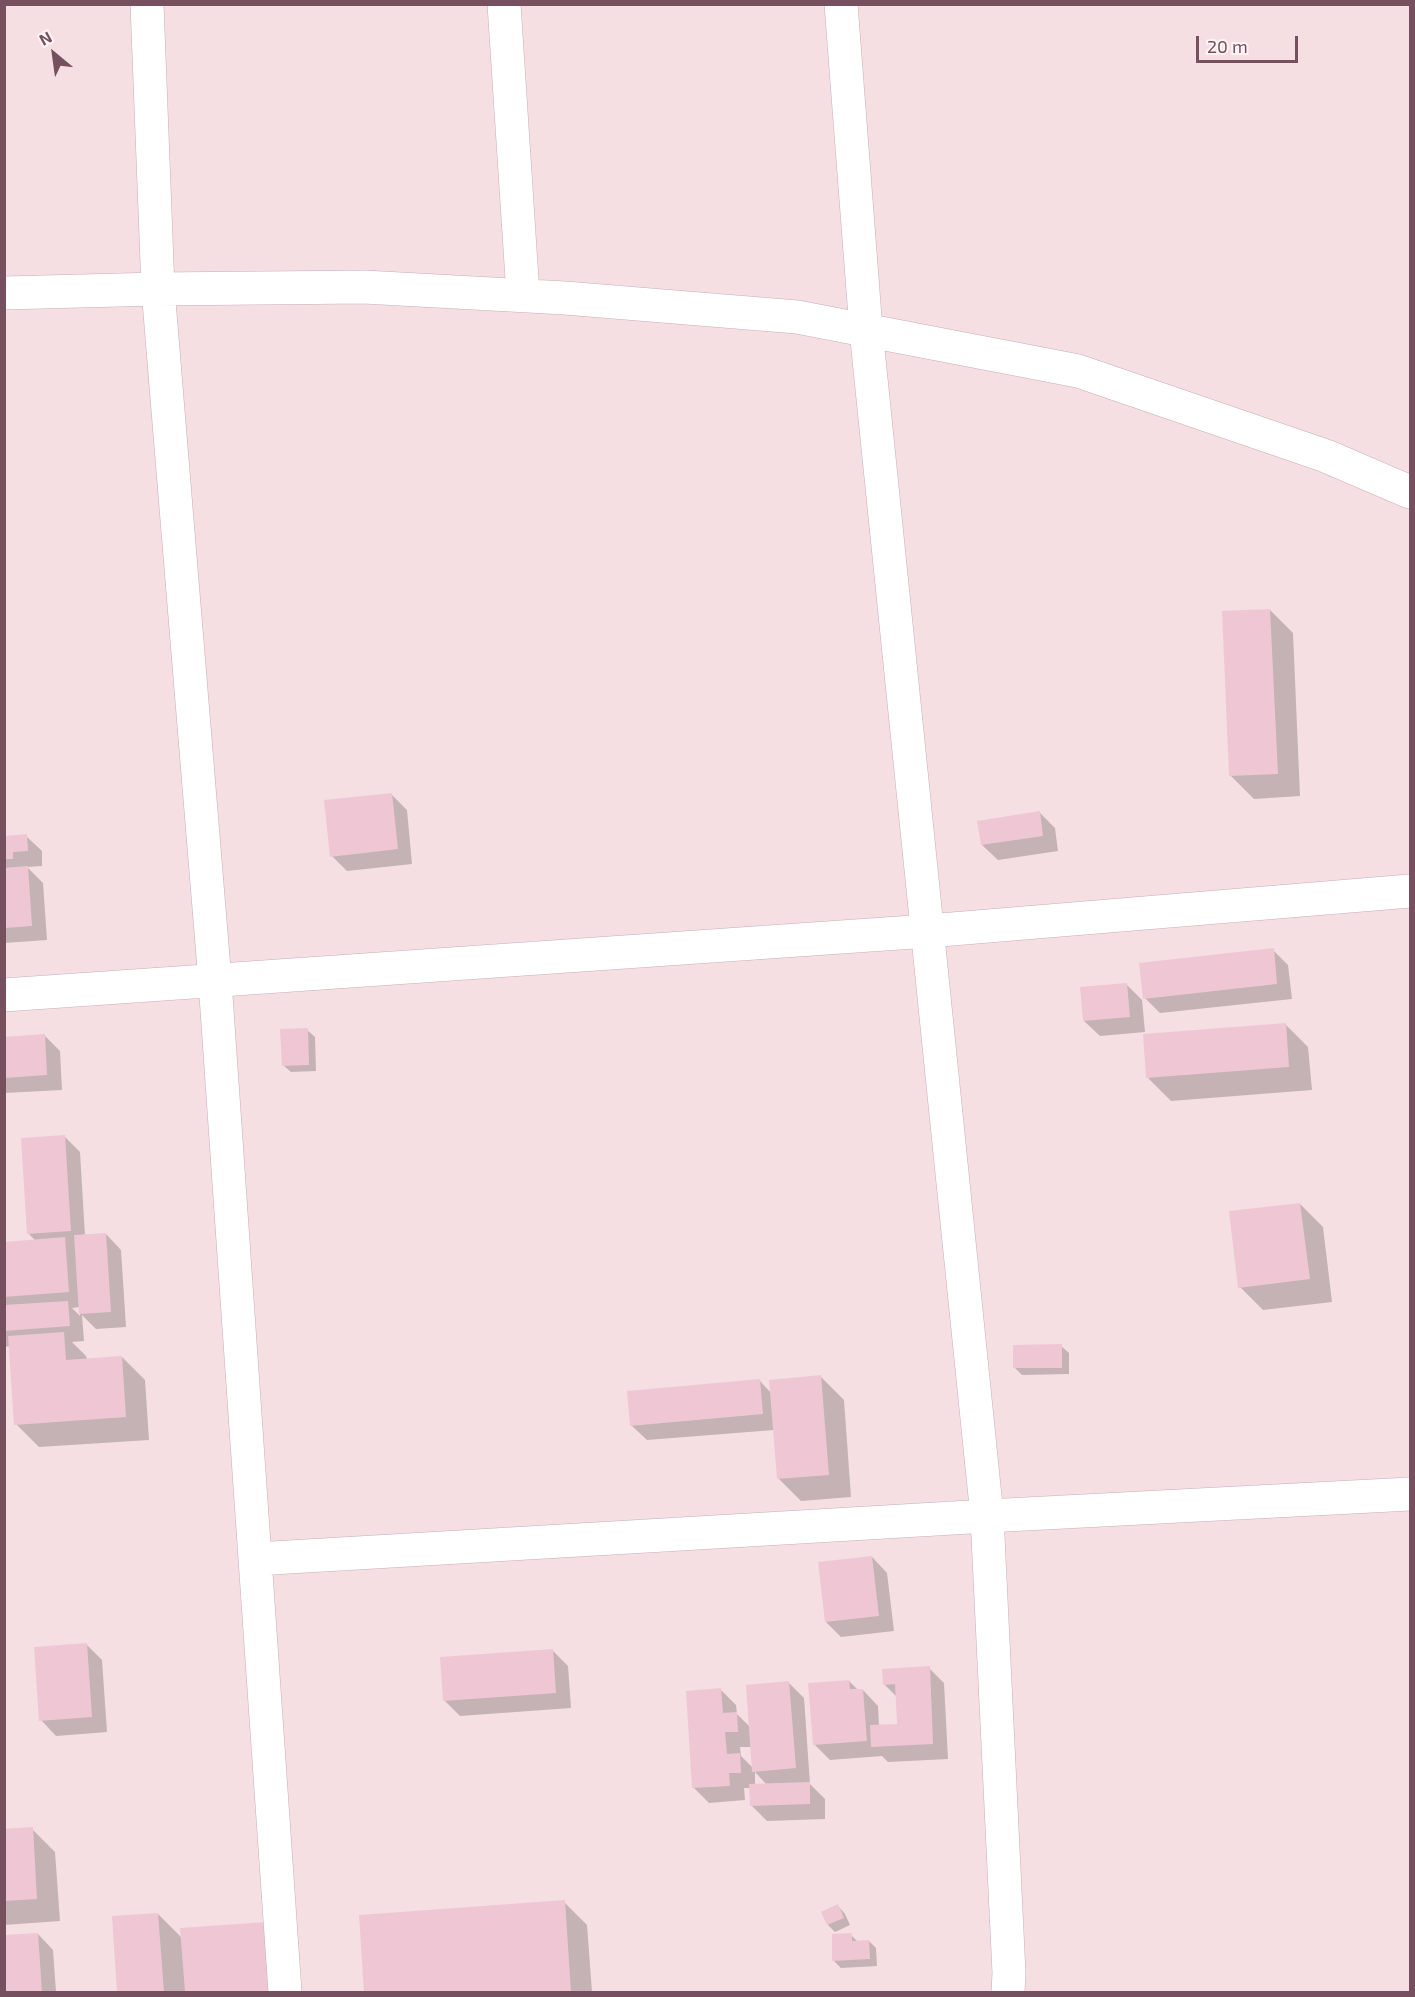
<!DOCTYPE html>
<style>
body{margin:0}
#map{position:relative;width:1415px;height:1997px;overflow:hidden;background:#fcedef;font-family:"Exo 2",sans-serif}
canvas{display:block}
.frame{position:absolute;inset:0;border:6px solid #76505f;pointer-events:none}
.north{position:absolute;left:24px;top:24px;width:60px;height:60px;-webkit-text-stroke:4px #fef4f5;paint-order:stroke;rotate:331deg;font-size:16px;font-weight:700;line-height:24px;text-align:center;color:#76505f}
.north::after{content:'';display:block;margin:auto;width:21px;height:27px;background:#76505f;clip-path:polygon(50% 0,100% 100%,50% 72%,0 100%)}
.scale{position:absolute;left:1196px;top:36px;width:102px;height:27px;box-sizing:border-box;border:3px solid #76505f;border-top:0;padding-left:8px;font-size:18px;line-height:21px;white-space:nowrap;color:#76505f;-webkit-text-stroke:4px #fef4f5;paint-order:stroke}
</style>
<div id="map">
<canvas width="1415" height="1997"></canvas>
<div class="frame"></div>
<div class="north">N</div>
<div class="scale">20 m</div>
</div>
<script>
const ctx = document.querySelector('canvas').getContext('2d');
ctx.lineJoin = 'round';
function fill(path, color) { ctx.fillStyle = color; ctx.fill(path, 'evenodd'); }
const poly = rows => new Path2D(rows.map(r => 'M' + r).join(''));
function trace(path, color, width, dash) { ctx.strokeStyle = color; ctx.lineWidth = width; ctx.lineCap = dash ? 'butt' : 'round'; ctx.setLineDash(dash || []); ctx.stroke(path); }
const residential = poly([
 [5,5,1410,5,1410,1992,5,1992]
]);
const shadow = poly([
 [1270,610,1293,633,1300,796,1254,799,1231,776],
 [392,795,407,810,412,864,347,871,332,856],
 [1039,812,1055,828,1058,851,998,860,982,845],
 [26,836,42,851,42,866,27,867,43,883,47,940,4,943,4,838],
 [1273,950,1288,965,1292,999,1160,1013,1145,998],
 [1126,984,1142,1000,1145,1032,1100,1036,1084,1021],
 [1285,1024,1308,1047,1312,1090,1171,1101,1148,1078],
 [307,1030,315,1037,316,1071,291,1072,283,1065],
 [44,1035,60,1051,62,1090,4,1093,4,1038],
 [64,1136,80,1152,85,1236,106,1234,121,1250,126,1327,96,1329,82,1315,84,1341,72,1342,86,1356,87,1360,122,1357,145,1380,149,1440,39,1447,16,1424,11,1346,4,1347,4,1243,36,1241,29,1234],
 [80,1307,80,1316,72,1308],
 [1300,1204,1323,1227,1332,1302,1263,1310,1240,1287],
 [1061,1346,1069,1353,1069,1374,1022,1375,1014,1367],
 [821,1377,844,1400,851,1497,801,1501,778,1478,774,1430,647,1440,631,1425,760,1381,771,1393],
 [872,1557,887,1573,894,1631,841,1637,826,1622],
 [87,1645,102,1660,107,1732,56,1736,41,1720],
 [552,1650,568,1666,571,1708,460,1716,444,1700],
 [929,1668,944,1683,948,1759,888,1762,882,1756,830,1760,815,1745,849,1681,858,1690,863,1690,878,1706,879,1726,899,1725,897,1697,884,1684],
 [789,1683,804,1698,810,1784,825,1799,825,1819,767,1821,751,1805,751,1788,744,1788,745,1800,709,1803,693,1787,721,1690,736,1705,737,1714,751,1728],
 [740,1747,752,1747,754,1769,741,1756],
 [755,1772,767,1785,755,1785],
 [32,1829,55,1852,60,1921,4,1925,4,1831],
 [564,1902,587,1925,592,1992,366,1992,361,1916],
 [838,1906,845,1914,850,1925,835,1932,828,1925],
 [158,1914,183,1939,291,1992,119,1992,114,1918],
 [38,1934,53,1950,56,1992,4,1992,4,1937],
 [851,1935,858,1942,869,1941,876,1948,877,1966,841,1968,834,1961]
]);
const building = poly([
 [1270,609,1278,774,1229,776,1222,611],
 [392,793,398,849,330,857,324,800],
 [1040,811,1043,836,981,845,977,821],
 [27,834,28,851,13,852,13,859,5,859,5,836],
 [28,866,32,926,4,928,4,868],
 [1274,948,1277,984,1143,999,1139,963],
 [1127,983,1130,1017,1083,1021,1080,987],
 [1286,1023,1289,1067,1146,1078,1143,1034],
 [308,1028,309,1065,282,1066,280,1029],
 [45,1034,47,1075,4,1078,4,1037],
 [65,1135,71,1231,27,1234,21,1138],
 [1300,1203,1310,1279,1238,1288,1229,1211],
 [106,1233,111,1312,79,1314,74,1235],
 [65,1237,69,1292,4,1297,4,1242],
 [68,1301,70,1326,4,1331,4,1305],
 [64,1332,66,1360,122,1356,126,1417,14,1425,8,1336],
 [1062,1344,1062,1368,1013,1368,1013,1345],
 [821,1375,829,1475,777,1479,769,1380],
 [760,1379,763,1414,630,1426,627,1391],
 [872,1556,879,1616,825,1622,818,1562],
 [87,1643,92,1717,39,1721,34,1647],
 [553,1649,556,1693,443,1701,440,1657],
 [930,1666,933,1744,871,1747,870,1725,897,1724,895,1684,883,1685,882,1669],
 [849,1680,850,1689,863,1689,867,1741,813,1745,808,1683],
 [789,1681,796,1768,752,1772,746,1685],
 [721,1688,723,1713,737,1712,738,1732,725,1732,727,1754,740,1753,741,1773,729,1773,730,1786,692,1788,686,1691],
 [810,1782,810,1804,750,1806,749,1784],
 [33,1827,37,1899,4,1901,4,1829],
 [565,1900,571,1992,364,1992,359,1915],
 [838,1904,844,1918,827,1925,821,1912],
 [158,1913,164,1992,117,1992,112,1916],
 [266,1922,270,1992,185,1992,180,1928],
 [38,1933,42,1992,4,1992,4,1935],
 [852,1933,852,1941,869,1940,870,1959,832,1961,832,1934]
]);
const minor = poly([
 [147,4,158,289,215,981,285,1992],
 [504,4,523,295],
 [841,4,866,330,987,1516,1009,1973,1008,1992],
 [4,293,158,289,364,287,565,298,797,317,1078,371,1326,456,1410,492],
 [4,995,928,931,1410,891],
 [255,1559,987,1516,1410,1494]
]);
fill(residential, '#f5dfe3');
fill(shadow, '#0003');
fill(building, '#efc7d4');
trace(minor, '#c9adb6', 34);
trace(minor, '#fff', 33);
</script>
